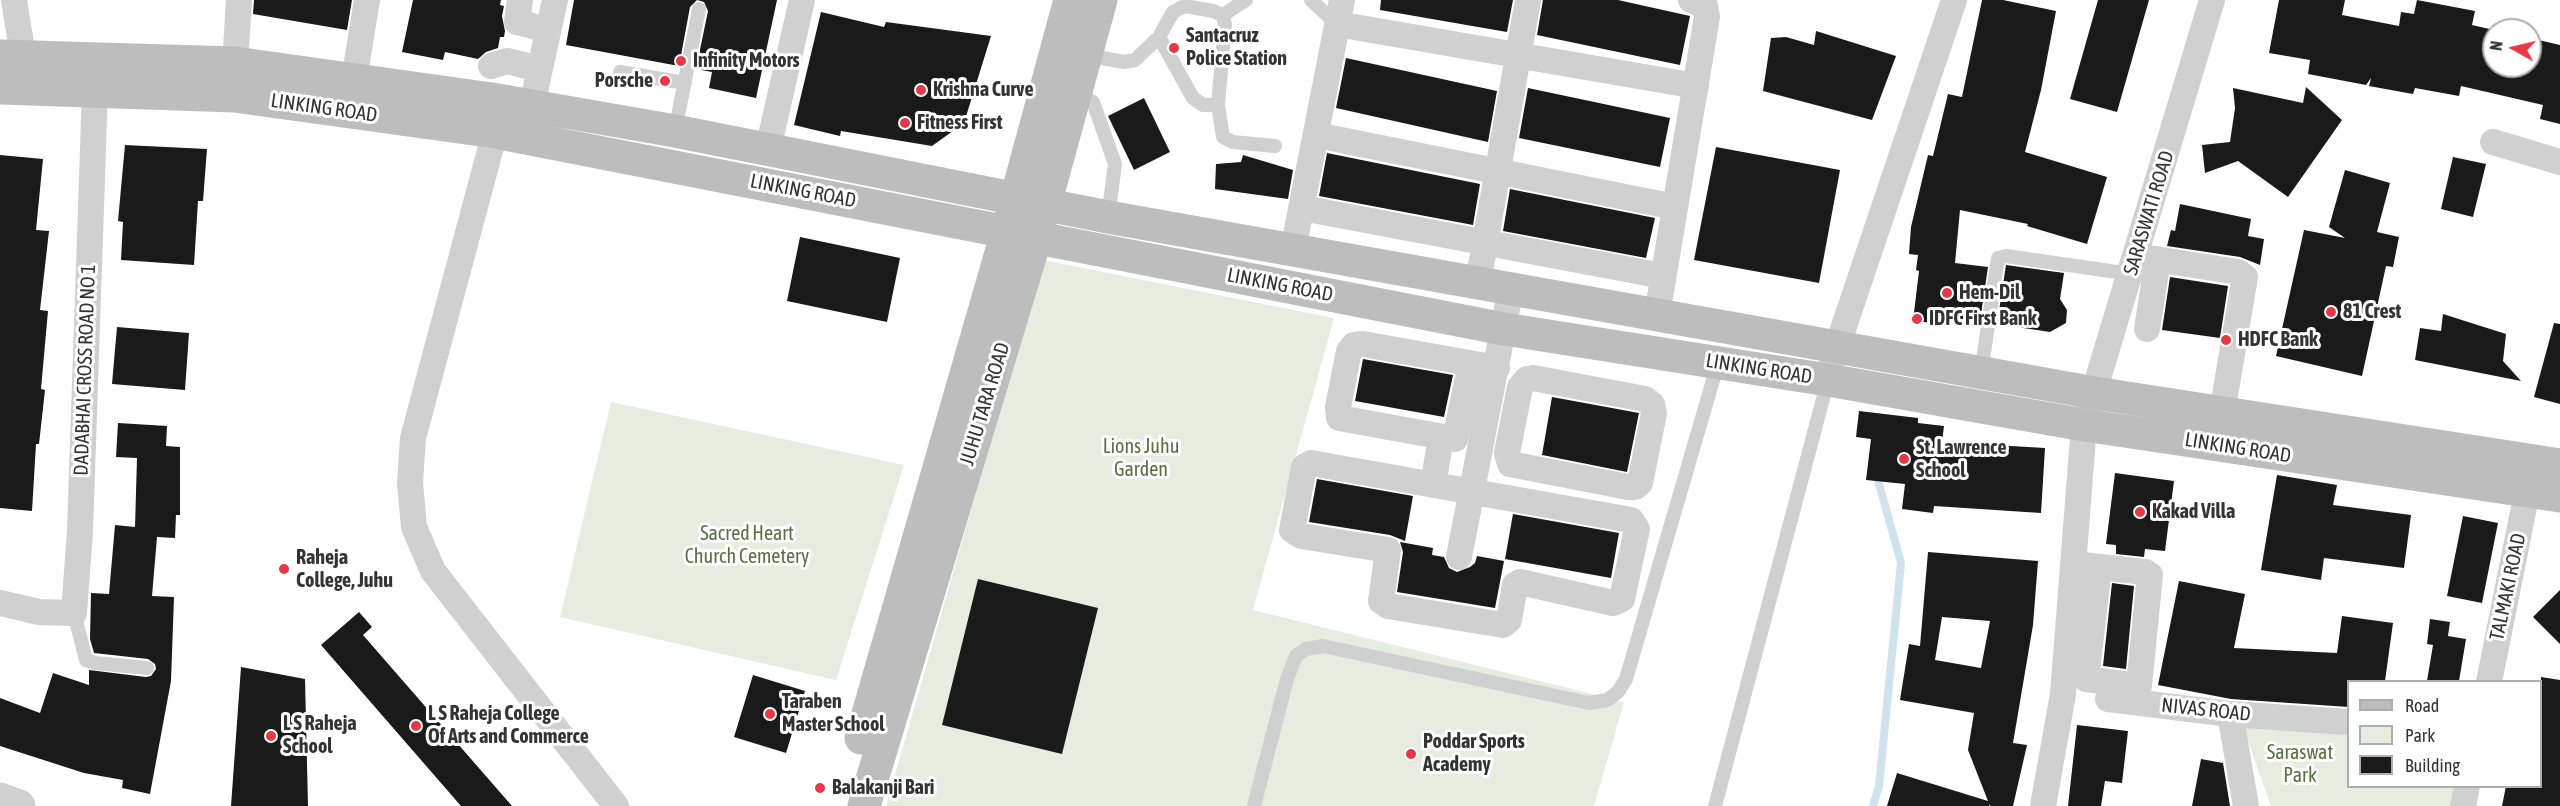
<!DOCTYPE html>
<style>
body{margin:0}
#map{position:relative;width:2560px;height:806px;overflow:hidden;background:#fff;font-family:"Asap Condensed",sans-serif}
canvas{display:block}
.legend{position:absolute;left:2347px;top:680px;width:195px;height:108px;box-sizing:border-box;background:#fff;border:2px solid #adadad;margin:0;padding:8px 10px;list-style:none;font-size:18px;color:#333}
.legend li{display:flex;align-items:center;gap:12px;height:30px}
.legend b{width:30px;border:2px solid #adadad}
.north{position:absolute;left:2482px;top:18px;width:60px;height:60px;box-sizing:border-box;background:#fff;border:2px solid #adadad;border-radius:50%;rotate:278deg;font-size:16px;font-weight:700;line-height:24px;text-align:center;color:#333}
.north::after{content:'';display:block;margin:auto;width:21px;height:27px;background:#e63946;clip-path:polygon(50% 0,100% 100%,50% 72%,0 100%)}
</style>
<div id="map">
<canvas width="2560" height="806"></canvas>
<ul class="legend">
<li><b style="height:8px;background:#bdbdbd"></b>Road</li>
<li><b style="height:16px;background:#e6ecdf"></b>Park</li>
<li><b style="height:16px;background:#1a1a1a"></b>Building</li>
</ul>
<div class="north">N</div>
</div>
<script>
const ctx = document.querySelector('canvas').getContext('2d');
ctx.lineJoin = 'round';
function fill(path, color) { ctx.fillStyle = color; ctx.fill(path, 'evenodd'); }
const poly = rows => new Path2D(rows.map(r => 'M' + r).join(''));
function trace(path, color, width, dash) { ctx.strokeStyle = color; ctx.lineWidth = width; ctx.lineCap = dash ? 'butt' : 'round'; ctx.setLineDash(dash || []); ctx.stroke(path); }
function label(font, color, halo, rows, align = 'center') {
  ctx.font = font + ' "Asap Condensed",sans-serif'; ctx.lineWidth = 6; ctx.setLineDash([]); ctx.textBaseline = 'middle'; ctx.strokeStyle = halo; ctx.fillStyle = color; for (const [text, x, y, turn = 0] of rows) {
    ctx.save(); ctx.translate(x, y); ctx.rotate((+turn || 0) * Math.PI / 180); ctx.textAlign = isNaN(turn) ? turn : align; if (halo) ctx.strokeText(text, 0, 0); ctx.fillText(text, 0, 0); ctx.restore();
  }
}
const green = poly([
 [1043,260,1334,318,1253,610,1624,702,1594,806,886,806],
 [611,402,904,465,836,680,560,617],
 [2235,718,2348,728,2348,786,2457,787,2453,806,2271,806,2244,730]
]);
const stream = poly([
 [1873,806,1879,786,1901,563,1876,473]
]);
const building = poly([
 [254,0,352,0,347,30,253,14],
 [413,0,501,0,500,5,504,6,502,16,505,31,504,37,500,37,498,48,486,52,478,59,445,52,443,60,402,52],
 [574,0,777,0,756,98,709,88,712,72,696,69,708,11,704,2,697,0,690,7,679,66,566,45],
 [1381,0,1513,0,1507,32,1380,10],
 [1543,0,1618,0,1690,16,1680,65,1537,35],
 [1982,0,2003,0,2056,11,2041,90,2025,152,2107,177,2087,244,2027,226,2028,224,1960,210,1955,263,1988,267,1980,321,1935,316,1934,323,1913,321,1919,271,1916,270,1918,255,1909,254,1911,227,1928,155,1933,156,1948,94,1962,97],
 [2098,0,2149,0,2117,112,2070,99],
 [2279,0,2345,0,2342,15,2399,26,2401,12,2414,14,2417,0,2475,11,2472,25,2494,30,2494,66,2530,66,2530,38,2560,45,2560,124,2540,119,2543,105,2461,86,2459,96,2415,88,2413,94,2369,86,2371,78,2366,85,2308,74,2310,60,2269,53],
 [821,12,884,27,886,22,991,36,964,123,932,146,841,131,840,136,794,125],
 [1816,31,1896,56,1872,120,1763,91,1771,38,1786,37,1814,45],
 [1346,58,1497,91,1488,142,1336,108],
 [2306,87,2342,120,2288,197,2238,161,2205,173,2202,145,2230,142,2235,108,2233,88,2303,103],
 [1528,88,1670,118,1660,167,1519,138],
 [1144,98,1170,152,1134,170,1108,116],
 [125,145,207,149,203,201,198,201,194,265,121,260,123,222,118,221],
 [1716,147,1840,170,1819,283,1694,260],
 [1327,153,1480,184,1473,225,1319,196],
 [0,155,43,159,36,230,49,231,40,310,48,311,41,389,45,390,39,444,36,444,32,511,0,508],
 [1243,155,1293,170,1288,199,1215,189,1216,164,1241,162],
 [2453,157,2486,164,2473,217,2441,209],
 [2345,170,2390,183,2377,232,2399,237,2393,267,2386,266,2362,376,2276,356,2304,230,2345,238,2329,227],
 [1510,189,1655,218,1646,258,1503,231],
 [2180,204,2251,219,2248,236,2264,239,2260,265,2240,257,2167,246,2171,230,2175,231],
 [800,237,900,258,887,322,787,301],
 [2006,265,2064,273,2060,299,2067,310,2066,323,2050,332,1997,324],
 [2170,277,2228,286,2220,338,2162,330],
 [2443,314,2506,334,2503,361,2521,381,2415,360,2420,328,2441,331],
 [2554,323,2560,324,2560,404,2534,397],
 [117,327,189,333,185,390,112,384],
 [1363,359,1453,375,1444,417,1355,401],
 [1552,397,1639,413,1627,472,1542,455],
 [1859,411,1918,418,1918,423,1944,426,1942,442,2045,448,2041,513,1934,506,1933,513,1902,509,1905,484,1866,480,1871,439,1856,437],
 [118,423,167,426,166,446,180,447,180,515,176,515,175,538,157,537,152,596,174,597,171,681,150,794,122,788,123,780,84,773,0,746,0,698,40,713,53,673,89,685,89,670,146,677,151,676,156,669,155,664,148,659,94,653,90,639,91,593,109,594,115,525,135,527,137,458,116,457],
 [2115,473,2174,481,2165,551,2145,549,2144,557,2116,554,2116,545,2106,544],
 [2277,475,2337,485,2333,505,2411,515,2404,568,2324,558,2321,580,2261,570],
 [1317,479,1413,496,1405,541,1390,535,1309,522],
 [1513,514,1619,533,1611,578,1505,559],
 [2463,516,2498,523,2482,603,2447,596],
 [1400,542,1433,548,1432,555,1444,557,1449,568,1457,572,1470,567,1475,563,1477,556,1504,561,1495,608,1397,592,1403,552],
 [1928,552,2038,561,2033,625,2013,743,2027,745,2013,806,1990,806,1989,804,1989,806,1887,806,1897,773,1988,801,1968,750,1974,713,1900,700,1909,644,1920,646],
 [1942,617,1990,621,1981,668,1935,660],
 [978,579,1098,608,1062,754,942,725],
 [2179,581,2245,594,2234,648,2337,653,2342,616,2393,623,2385,681,2349,681,2349,707,2231,699,2158,685],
 [2112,583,2134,586,2126,669,2103,666],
 [2560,590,2560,644,2533,617],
 [359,612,372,627,363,635,512,806,461,806,321,645],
 [2430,619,2450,622,2448,636,2466,639,2459,681,2427,681,2433,645,2427,644],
 [241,667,305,679,308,806,231,806],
 [753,675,805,691,786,753,734,737],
 [2541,677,2560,680,2560,806,2502,806,2506,786,2541,786],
 [2077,725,2128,731,2122,783,2105,781,2101,806,2068,806],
 [2201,759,2223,763,2230,806,2192,806]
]);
const service = poly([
 [1311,0,1337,24],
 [1223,15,1246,0],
 [1086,55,1124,62,1135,60,1159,37,1173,12,1185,6,1213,11,1223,15,1225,24,1218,105,1203,105,1193,98,1159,37],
 [620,72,685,83],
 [1076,92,1093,102,1115,164,1108,217],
 [1218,105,1223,137,1233,142,1275,146],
 [675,131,699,9],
 [1981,373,1998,258,2006,256,2131,274],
 [74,613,86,660,95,663,147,668],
 [1254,806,1287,679,1296,656,1306,649,1323,646,1589,703,1607,700,1618,692,1626,679,1718,363],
 [1715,806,1828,380]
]);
const minor = poly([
 [14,0,23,56],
 [520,0,517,22,548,30],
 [555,0,532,105,495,132,413,438,410,483,414,527,433,571,616,806],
 [1337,24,1696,86],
 [491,66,507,61,540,69],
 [354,80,367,0],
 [234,81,239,0],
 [1316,135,1675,207],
 [2493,142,2560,162],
 [768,149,802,0],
 [1302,208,1663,276],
 [1293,250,1342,0],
 [2136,256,2238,272,2245,277,2222,413],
 [1478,283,1528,0],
 [1657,315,1707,17,1705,6,1691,0],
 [2147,329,2158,259],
 [1832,362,1954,0],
 [1471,364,1455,439,1339,418,1338,407,1349,351,1354,345,1363,344,1497,368],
 [1533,378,1645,399,1652,404,1654,413,1640,483,1635,487,1628,487,1510,464,1507,453,1520,387,1527,379,1533,378],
 [1311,463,1631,520,1637,529,1622,599,1613,603,1520,582,1515,585,1509,620,1503,625,1388,606,1381,601,1388,550,1301,536,1292,530,1304,467,1311,463],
 [1433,485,1441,438],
 [1459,557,1511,288],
 [2073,564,2145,572,2150,575,2139,686,2086,679,2099,567],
 [0,603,39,612,74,613,80,531,95,90],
 [2489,682,2527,492],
 [2108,699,2230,714,2348,722],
 [2230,714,2246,806],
 [2043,806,2063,694,2084,425,2212,0],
 [2463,806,2467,786]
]);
const tertiary = poly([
 [0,799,19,806]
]);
const secondary = poly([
 [0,56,235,63,492,99,675,131,1108,217,2095,393,2560,465],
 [0,88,234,96,495,132,1504,329,1828,380,2084,425,2560,496],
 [861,738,1007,232,1070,0],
 [864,806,1036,237,1101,0]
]);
const markers = [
 [1174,48,6,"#e63946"],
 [681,61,6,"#e63946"],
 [665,81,6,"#e63946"],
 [921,90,6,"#e63946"],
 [905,123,6,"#e63946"],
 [1947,293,6,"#e63946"],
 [2331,312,6,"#e63946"],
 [1917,319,6,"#e63946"],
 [2226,340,6,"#e63946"],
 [1904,459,6,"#e63946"],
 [2140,512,6,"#e63946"],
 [284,569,6,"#e63946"],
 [770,714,6,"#e63946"],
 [416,726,6,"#e63946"],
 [271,736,6,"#e63946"],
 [1411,754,6,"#e63946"],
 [820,788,6,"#e63946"]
];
const poiNames = [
 ["Santacruz",1186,36],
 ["Police Station",1186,59],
 ["Infinity Motors",693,61],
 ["Porsche",653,81,"right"],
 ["Krishna Curve",933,90],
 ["Fitness First",917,123],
 ["Hem-Dil",1959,293],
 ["81 Crest",2343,312],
 ["IDFC First Bank",1929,319],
 ["HDFC Bank",2238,340],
 ["St. Lawrence",1916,448],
 ["School",1916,471],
 ["Kakad Villa",2152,512],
 ["Raheja",296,558],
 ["College, Juhu",296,581],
 ["Taraben",782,702],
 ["Master School",782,725],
 ["L S Raheja College",428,714],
 ["Of Arts and Commerce",428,737],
 ["L S Raheja",283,724],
 ["School",283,747],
 ["Poddar Sports",1423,742],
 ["Academy",1423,765],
 ["Balakanji Bari",832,788]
];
const streetNames = [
 ["LINKING ROAD",324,108,8],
 ["LINKING ROAD",803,191,11],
 ["SARASWATI ROAD",2149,213,-73],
 ["LINKING ROAD",1280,285,11],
 ["LINKING ROAD",1759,369,9],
 ["DADABHAI CROSS ROAD NO 1",85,370,-88],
 ["JUHU TARA ROAD",985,404,-73],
 ["LINKING ROAD",2238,448,9],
 ["TALMAKI ROAD",2508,587,-78],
 ["NIVAS ROAD",2206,710,6]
];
const parkNames = [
 ["Lions Juhu",1141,447],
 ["Garden",1141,470],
 ["Sacred Heart",747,534],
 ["Church Cemetery",747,557],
 ["Saraswat",2300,753],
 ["Park",2300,776]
];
fill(green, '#e6ecdf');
trace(stream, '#cfe2ee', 8);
fill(building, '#1a1a1a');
trace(service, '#d0d0d0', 14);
trace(minor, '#d0d0d0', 26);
trace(tertiary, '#d0d0d0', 33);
trace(secondary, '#bdbdbd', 33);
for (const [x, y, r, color] of markers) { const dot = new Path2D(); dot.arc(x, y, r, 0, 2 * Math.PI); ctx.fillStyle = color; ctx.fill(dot); trace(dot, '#fff', 2); }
label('bold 20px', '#333', '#fff', poiNames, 'left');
label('20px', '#333', '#fff', streetNames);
label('20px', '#56703f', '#fff', parkNames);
</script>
